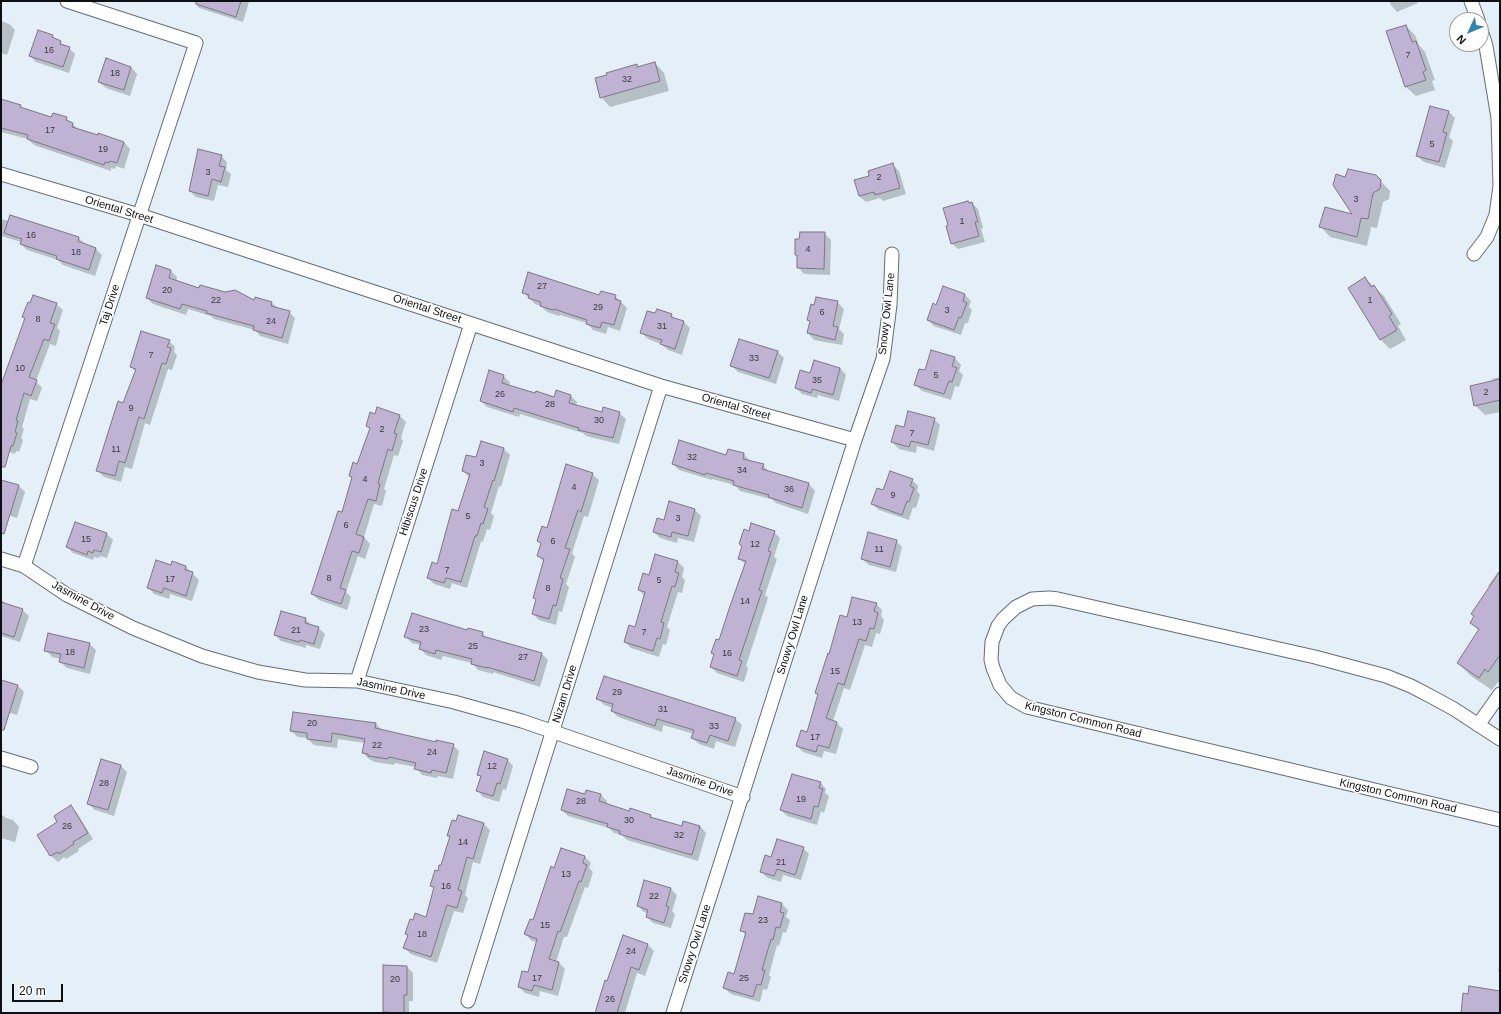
<!DOCTYPE html>
<style>
body{margin:0}
#map{position:relative;width:1501px;height:1014px;overflow:hidden;background:#e4eff8;font-family:Helvetica,sans-serif}
canvas{display:block}
.frame{position:absolute;inset:0;border:2px solid #0c1013;pointer-events:none}
.north{position:absolute;left:1449px;top:12px;width:40px;height:40px;box-sizing:border-box;background:#fff;border:1px solid #9e9fa1;border-radius:50%;rotate:226deg;font-size:11px;font-weight:700;line-height:16px;text-align:center;color:#0c1013}
.north::after{content:'';display:block;margin:auto;width:14px;height:18px;background:#3084b4;clip-path:polygon(50% 0,100% 100%,50% 72%,0 100%)}
.scale{position:absolute;left:12px;top:984px;width:51px;height:18px;box-sizing:border-box;border:2px solid #0c1013;border-top:0;padding-left:5px;font-size:12px;line-height:14px;white-space:nowrap;color:#0c1013;-webkit-text-stroke:3px #fff;paint-order:stroke}
</style>
<div id="map">
<canvas width="1501" height="1014"></canvas>
<div class="frame"></div>
<div class="north">N</div>
<div class="scale">20 m</div>
</div>
<script>
const ctx = document.querySelector('canvas').getContext('2d');
ctx.lineJoin = 'round';
function fill(path, color) { ctx.fillStyle = color; ctx.fill(path, 'evenodd'); }
const poly = rows => new Path2D(rows.map(r => 'M' + r).join(''));
function trace(path, color, width, dash) { ctx.strokeStyle = color; ctx.lineWidth = width; ctx.lineCap = dash ? 'butt' : 'round'; ctx.setLineDash(dash || []); ctx.stroke(path); }
function label(font, color, halo, rows, align = 'center') {
  ctx.font = font + ' Helvetica,sans-serif'; ctx.lineWidth = 3.5; ctx.setLineDash([]); ctx.textBaseline = 'middle'; ctx.strokeStyle = halo; ctx.fillStyle = color; for (const [text, x, y, turn = 0] of rows) {
    ctx.save(); ctx.translate(x, y); ctx.rotate((+turn || 0) * Math.PI / 180); ctx.textAlign = isNaN(turn) ? turn : align; if (halo) ctx.strokeText(text, 0, 0); ctx.fillText(text, 0, 0); ctx.restore();
  }
}
const shadow = poly([
 [193,1,249,1,249,2,243,22,199,8],
 [1389,1,1417,1,1418,3,1397,12,1391,5],
 [1,21,9,24,15,30,7,55,1,53],
 [1406,26,1415,35,1419,45,1425,52,1435,80,1432,81,1435,90,1416,96,1406,87],
 [52,36,57,40,69,48,75,54,69,73,36,62,30,56],
 [655,63,664,73,669,91,610,107,601,97,636,65,638,67],
 [131,67,137,74,130,96,106,88,99,82],
 [1,100,21,106,25,110,52,118,66,118,79,130,124,142,130,149,124,169,116,166,115,169,111,168,111,171,34,145,28,139,1,132],
 [1448,111,1455,118,1449,137,1453,141,1445,168,1424,162,1417,156],
 [221,156,227,162,226,170,231,174,228,187,218,185,214,201,196,197,190,191],
 [893,165,899,171,906,194,883,201,880,198,866,202,859,196,870,176],
 [1376,176,1390,191,1389,199,1383,202,1377,228,1371,227,1367,246,1330,237,1321,227,1354,216,1346,179],
 [972,203,978,209,983,228,981,229,985,242,958,249,951,243,970,204],
 [1,219,79,238,85,245,96,249,102,255,95,276,63,265,58,260,27,250,21,244,21,242,1,236],
 [824,233,831,240,830,275,804,274,798,267,798,257,796,254],
 [157,266,171,271,177,277,176,282,200,290,225,293,255,302,256,298,272,303,278,308,289,312,295,318,288,344,260,336,255,330,214,319,211,316,188,309,186,315,153,304,147,298],
 [1365,278,1384,296,1401,324,1398,326,1406,340,1390,349,1381,340,1349,288],
 [943,287,965,295,971,301,969,307,972,310,968,323,965,323,961,335,934,326,928,320,937,306],
 [523,292,615,296,627,308,620,331,608,327,606,334,593,330,587,323,560,315,559,316,547,312,541,306,535,304],
 [837,302,844,309,839,329,844,334,842,345,814,340,808,333,811,322,808,320],
 [56,304,63,310,57,328,60,331,56,346,50,344,36,381,42,388,37,401,30,399,22,427,24,429,21,438,23,440,19,452,16,451,15,454,3,450,1,449,1,397],
 [656,314,671,315,676,319,684,322,690,328,682,355,668,350,661,344,648,339,642,333],
 [169,341,175,347,174,352,177,355,172,370,168,369,150,425,145,423,132,469,125,467,121,482,104,477,97,470,136,372,131,367],
 [778,352,784,358,776,384,738,372,732,366],
 [955,358,961,365,959,371,963,375,959,387,955,386,951,400,922,391,915,384,926,372],
 [840,368,846,375,839,401,818,395,817,398,802,394,796,388,811,375],
 [504,376,510,383,509,386,536,394,555,398,571,396,577,402,576,406,603,413,619,413,626,419,619,444,586,436,583,433,520,414,519,417,487,407,481,401],
 [1500,377,1500,412,1485,415,1475,405,1493,382,1492,379],
 [377,408,400,416,406,422,401,438,403,441,398,456,394,455,384,489,386,491,382,506,374,504,364,537,370,544,365,559,358,556,346,592,351,597,347,610,319,600,312,594,343,513,352,478,350,476,358,465,371,429,367,426,375,415],
 [934,419,940,425,934,451,917,446,916,453,899,449,892,442,904,429],
 [504,449,510,455,501,487,499,486,491,513,494,516,490,530,487,529,483,542,481,541,467,588,452,583,450,589,434,584,428,578,438,565,459,513,469,477,463,471,476,459],
 [744,454,750,461,763,465,769,472,809,484,815,491,808,514,776,503,771,499,740,491,735,485,712,479,712,480,679,470,673,464],
 [592,474,599,480,588,517,584,516,572,553,575,557,566,584,569,587,562,612,559,611,556,625,539,620,533,614,536,600,534,598,544,562,538,556,542,544,539,541],
 [912,480,918,486,917,491,920,495,916,508,913,507,909,520,879,510,872,504,884,492],
 [1,481,19,486,25,492,17,518,1,513],
 [670,503,695,510,701,516,694,542,678,538,677,543,660,538,654,532,665,521],
 [749,532,774,532,780,538,774,557,777,559,765,595,768,598,746,666,748,668,744,682,717,673,711,667,715,655,712,653,720,641,746,565,739,558,743,547,740,544],
 [107,534,113,540,107,558,100,556,99,558,94,557,93,560,73,553,67,547],
 [896,541,902,547,896,572,869,565,862,559],
 [656,555,678,562,684,568,682,577,685,580,682,593,678,592,667,627,670,630,666,645,663,644,659,657,631,648,625,642,635,628,645,596,639,590,650,576],
 [171,566,186,567,199,580,192,601,170,594,169,599,154,594,148,587],
 [1500,569,1500,683,1498,682,1492,690,1471,676,1458,663,1479,631,1471,623,1490,587,1488,586],
 [1,600,8,605,22,610,29,616,20,642,1,636],
 [876,604,882,610,881,616,884,620,880,634,876,633,872,647,865,645,850,690,844,688,833,721,836,722,843,729,836,754,824,751,822,758,803,752,797,746,808,733,818,695,816,692,830,655,847,619],
 [305,619,312,625,318,628,325,634,320,649,306,645,306,648,281,641,275,635],
 [468,631,482,633,487,638,542,654,548,660,540,687,493,672,493,674,478,670,472,663,443,656,441,660,426,655,420,648,421,645,412,643,405,636],
 [89,644,96,650,90,674,67,668,60,662,61,659,52,657,46,650],
 [1,681,18,686,24,692,17,715,4,711,1,719],
 [598,699,735,719,742,725,735,747,716,741,714,749,699,744,692,738,694,734,663,725,662,732,618,717,612,711,613,708,604,705],
 [376,724,382,730,436,743,453,745,459,751,453,779,438,776,437,778,422,775,416,767,395,763,394,765,375,762,369,759,363,753,365,743,338,739,337,748,314,745,307,738,298,737,291,731],
 [507,759,513,766,506,790,503,789,499,802,483,797,477,790,481,777,478,774],
 [102,760,121,766,127,772,114,816,95,810,88,804],
 [820,782,826,789,825,793,829,796,824,813,821,811,817,825,787,816,781,810],
 [586,791,601,795,607,801,606,805,630,812,650,815,653,818,683,827,700,826,706,833,698,861,627,840,622,835,614,833,609,828,568,816,562,810,585,795],
 [71,807,77,813,93,839,78,849,79,851,66,859,64,857,58,862,51,856,39,835,59,822],
 [1,814,6,818,13,820,19,827,15,842,1,838],
 [456,823,484,824,490,830,480,864,473,862,465,895,468,898,463,913,454,911,437,963,411,954,404,948,408,936,406,934,414,921,427,918,435,889,431,886,442,866,451,838,448,835],
 [803,848,809,854,801,880,783,875,781,882,768,878,761,872],
 [585,857,591,863,589,868,593,872,588,888,585,887,567,937,564,937,556,962,559,963,565,969,558,996,540,991,539,997,525,993,519,987,528,973,537,942,532,941,525,934,534,921,555,869],
 [583,859,585,859,582,868],
 [645,881,671,889,677,895,672,911,675,914,671,928,653,923,647,917,648,914,644,912,638,906],
 [782,904,788,910,786,917,790,920,786,933,783,932,779,946,777,945,769,975,771,977,767,990,763,989,760,1002,731,994,724,988,735,975,746,935,741,930],
 [647,944,654,951,645,976,637,973,625,1013,596,1013,608,982],
 [1500,961,1500,973,1498,971],
 [407,967,413,973,413,1001,409,1001,409,1013,385,1013,384,1012]
]);
const building = poly([
 [197,1,241,1,236,17,196,4,197,1],
 [1406,25,1412,42,1416,41,1426,70,1423,72,1426,80,1405,87,1386,31,1406,25],
 [38,30,53,35,52,37,61,41,60,44,70,47,63,67,29,56,38,30],
 [106,58,131,67,124,90,98,82,106,58],
 [655,62,660,81,600,98,595,78,607,75,606,73,637,64,637,67,655,62],
 [1,99,21,105,20,107,51,117,53,113,67,117,66,120,73,123,72,127,98,135,98,133,124,142,117,163,110,161,109,163,105,162,104,165,27,139,28,135,1,128,1,99],
 [1430,106,1449,111,1443,132,1447,133,1439,162,1416,156,1430,106],
 [198,149,222,155,219,166,225,167,221,182,212,179,208,196,189,191,198,149],
 [893,163,900,188,875,195,874,192,859,196,854,180,869,176,868,171,893,163],
 [1348,169,1376,175,1381,180,1380,189,1373,193,1368,219,1361,218,1357,237,1319,227,1325,207,1352,214,1333,185,1336,174,1345,177,1348,169],
 [968,201,969,203,972,202,978,222,975,222,979,236,951,244,946,226,948,225,943,208,968,201],
 [10,215,79,237,78,241,96,248,89,270,56,259,57,256,20,244,22,239,4,233,10,215],
 [800,232,825,232,824,269,797,268,797,255,795,255,795,239,799,239,800,232],
 [156,265,171,270,169,278,199,288,200,285,225,292,235,290,254,300,255,297,272,302,271,306,290,311,282,338,253,330,254,326,206,313,207,311,182,304,180,309,146,298,156,265],
 [528,272,599,295,601,291,616,295,615,299,621,301,614,325,602,322,600,328,586,324,587,320,554,309,553,310,540,306,541,302,528,298,529,295,522,293,528,272],
 [1365,277,1371,287,1374,285,1392,314,1389,316,1397,330,1380,340,1348,288,1365,277],
 [943,286,965,294,963,301,967,303,961,318,959,317,954,330,927,320,933,303,936,305,943,286],
 [33,295,57,303,50,323,55,324,49,341,44,339,29,377,37,380,31,396,24,393,16,420,18,421,15,432,17,433,13,446,11,446,5,467,1,467,1,385,25,318,22,317,28,302,30,303,33,295],
 [816,297,838,301,833,326,838,327,835,340,807,333,810,321,807,320,811,304,814,305,816,297],
 [657,309,672,314,671,317,684,321,675,349,660,344,662,340,640,333,647,311,655,313,657,309],
 [141,331,170,340,167,347,171,348,166,364,162,363,144,419,139,417,125,463,119,461,115,476,96,471,118,401,123,403,136,369,130,367,141,331],
 [739,339,778,351,769,378,730,366,739,339],
 [931,350,955,357,952,366,957,368,952,382,949,381,944,394,914,385,919,369,925,370,931,350],
 [814,360,840,368,833,395,812,389,811,393,795,388,800,370,810,373,814,360],
 [489,370,504,375,502,383,535,393,536,391,554,397,556,390,571,395,569,403,602,412,603,407,620,412,613,438,578,430,579,428,514,408,513,412,480,401,489,370],
 [1500,379,1500,400,1474,406,1470,386,1500,379],
 [377,407,400,415,394,433,397,434,392,451,388,449,378,483,380,484,376,501,368,499,356,534,364,537,359,553,352,551,340,588,346,590,341,604,311,594,338,511,342,512,352,477,349,476,353,462,357,464,370,428,366,426,370,412,375,414,377,407],
 [908,411,935,418,928,445,911,441,909,447,891,442,896,425,904,427,908,411],
 [679,440,726,455,728,449,744,453,743,459,764,464,762,469,809,483,802,508,768,497,769,495,733,485,734,481,706,473,705,475,672,464,679,440],
 [481,441,504,448,494,481,493,480,484,507,488,509,483,524,481,523,477,536,475,536,461,582,446,578,444,583,427,578,432,562,437,564,452,509,458,511,470,474,462,471,466,455,476,457,481,441],
 [566,464,593,473,581,512,578,510,565,548,570,549,560,578,563,579,556,606,553,605,549,619,532,614,536,599,533,598,544,559,537,556,541,543,537,541,542,526,547,528,566,464],
 [890,471,913,479,910,486,914,488,909,502,907,501,902,515,871,504,877,488,883,490,890,471],
 [1,480,19,485,4,534,1,533,1,480],
 [669,501,695,509,688,536,672,532,671,537,653,532,657,518,664,520,669,501],
 [75,522,107,533,101,552,94,550,93,553,88,551,87,555,66,547,75,522],
 [751,523,775,531,768,551,771,552,759,590,762,591,739,660,742,661,737,676,710,667,714,654,711,653,716,639,719,640,729,609,746,561,738,559,742,546,739,544,744,529,749,531,751,523],
 [868,532,897,540,890,567,861,559,868,532],
 [655,554,678,561,675,572,679,573,675,587,672,586,661,622,664,623,660,639,657,638,653,651,624,642,629,625,635,627,645,592,638,590,643,573,649,575,655,554],
 [156,560,171,565,172,561,186,566,185,570,193,572,186,596,164,588,162,593,147,588,156,560],
 [1500,571,1500,655,1488,672,1485,669,1479,678,1457,663,1479,629,1470,623,1474,616,1471,614,1500,571],
 [852,597,877,603,874,611,878,613,874,629,870,628,866,641,859,639,844,685,838,683,826,718,837,722,829,748,818,745,816,752,796,746,801,730,807,732,818,694,815,693,828,653,829,654,840,615,847,617,852,597],
 [1,602,23,609,14,637,1,633,1,602],
 [281,611,306,618,305,623,319,627,314,644,300,640,299,642,274,635,281,611],
 [412,613,467,630,468,628,483,632,482,636,542,653,534,681,487,667,487,668,471,664,472,659,436,650,435,654,419,649,421,642,404,637,412,613],
 [48,633,90,643,84,668,59,662,61,654,44,651,48,633],
 [604,676,736,718,728,741,710,735,707,743,691,738,694,730,657,719,655,726,611,711,613,704,596,699,604,676],
 [1,680,18,685,4,730,1,730,1,680],
 [293,712,376,723,375,728,436,742,436,740,454,744,446,773,432,770,431,773,414,769,416,763,389,757,388,759,368,756,368,754,362,753,365,739,332,733,331,742,307,739,307,733,290,731,293,712],
 [484,751,508,759,500,784,497,783,493,796,476,791,481,776,477,775,484,751],
 [101,759,121,765,108,810,87,804,101,759],
 [792,774,821,782,819,788,823,789,818,807,814,806,811,819,780,810,792,774],
 [567,789,585,794,586,790,601,794,599,801,629,811,630,808,651,815,650,817,682,826,683,821,700,826,692,855,619,834,620,831,607,827,608,824,561,810,567,789],
 [71,805,88,833,73,842,74,844,59,854,58,852,50,856,37,835,57,822,54,816,71,805],
 [458,815,484,823,473,859,467,857,458,890,462,891,457,908,447,905,431,957,403,948,408,935,405,934,410,919,413,920,415,913,426,917,434,887,430,886,435,870,438,871,439,865,441,865,450,836,447,836,452,820,456,821,458,815],
 [777,839,804,847,795,875,777,869,774,876,760,872,765,855,771,857,777,839],
 [561,848,585,856,583,863,587,865,581,882,579,881,560,932,558,931,549,959,559,962,552,990,534,985,532,991,518,987,522,971,528,972,537,939,524,934,530,919,533,920,551,866,554,868,561,848],
 [644,880,671,888,666,906,669,907,664,923,646,917,648,910,637,906,644,880],
 [758,896,782,903,780,912,784,913,780,928,776,927,773,940,771,939,762,970,765,970,761,985,757,984,753,997,723,988,728,972,734,974,746,932,740,931,745,913,753,914,758,896],
 [623,935,648,944,639,970,631,967,617,1013,595,1013,605,980,607,981,623,935],
 [383,965,407,966,407,995,404,995,404,1013,383,1012,383,965],
 [1469,986,1500,991,1500,1013,1461,1013,1463,993,1468,994,1469,986]
]);
const minor = poly([
 [1471,1,1478,20],
 [1,174,139,215,661,386,855,440],
 [1474,254,1487,237,1496,215,1500,186,1498,118,1486,46,1481,30],
 [1,559,24,566,67,595,133,628,202,656,258,672,305,680,357,681,454,702,522,721,743,797],
 [24,566,196,43,67,1],
 [357,681,471,324],
 [1478,725,1500,694],
 [1500,739,1454,709,1432,697,1411,686,1386,676,1315,657,1058,599,1050,598,1032,599,1016,607,1003,619,998,626,992,642,991,660,993,668,1000,685,1011,698,1027,707,1500,820],
 [1,758,31,767],
 [468,1001,661,386],
 [673,1013,855,440,883,359,890,305,892,254]
]);
const numberNames = [
 ["16",49,51],
 ["7",1408,56],
 ["18",115,74],
 ["32",627,80],
 ["17",50,131],
 ["5",1432,145],
 ["19",103,150],
 ["3",208,173],
 ["2",879,178],
 ["3",1356,200],
 ["1",962,222],
 ["16",31,236],
 ["4",808,250],
 ["18",76,253],
 ["27",542,287],
 ["20",167,291],
 ["22",216,301],
 ["1",1370,301],
 ["29",598,308],
 ["3",947,311],
 ["6",822,313],
 ["8",38,320],
 ["24",271,322],
 ["31",662,327],
 ["7",151,356],
 ["33",754,359],
 ["10",20,369],
 ["5",936,376],
 ["35",817,381],
 ["2",1486,393],
 ["26",500,395],
 ["28",550,405],
 ["9",131,409],
 ["30",599,421],
 ["2",382,430],
 ["7",912,434],
 ["11",116,450],
 ["32",692,458],
 ["3",482,464],
 ["34",742,471],
 ["4",365,480],
 ["4",574,488],
 ["36",789,490],
 ["9",893,496],
 ["5",468,517],
 ["3",678,519],
 ["6",346,526],
 ["15",86,540],
 ["6",553,542],
 ["12",755,545],
 ["11",879,550],
 ["7",447,571],
 ["8",329,579],
 ["17",170,580],
 ["5",659,581],
 ["8",548,589],
 ["14",745,602],
 ["13",857,623],
 ["23",424,630],
 ["21",296,631],
 ["7",644,633],
 ["25",473,647],
 ["18",70,653],
 ["16",727,654],
 ["27",523,658],
 ["15",835,672],
 ["29",617,693],
 ["31",663,710],
 ["20",312,724],
 ["33",714,727],
 ["17",815,738],
 ["22",377,746],
 ["24",432,753],
 ["12",492,767],
 ["28",104,784],
 ["19",801,800],
 ["28",581,802],
 ["30",629,821],
 ["26",67,827],
 ["32",679,836],
 ["14",463,843],
 ["21",781,863],
 ["13",566,875],
 ["16",446,887],
 ["22",654,897],
 ["23",763,921],
 ["15",545,926],
 ["18",422,935],
 ["24",631,952],
 ["17",537,979],
 ["25",744,979],
 ["20",395,980],
 ["26",610,1000]
];
const streetNames = [
 ["Oriental Street",119,210,17],
 ["Taj Drive",110,305,-72],
 ["Oriental Street",427,309,18],
 ["Snowy Owl Lane",887,314,-84],
 ["Oriental Street",736,407,16],
 ["Hibiscus Drive",414,502,-72],
 ["Jasmine Drive",83,601,29],
 ["Snowy Owl Lane",793,635,-73],
 ["Jasmine Drive",391,689,12],
 ["Nizam Drive",565,694,-73],
 ["Kingston Common Road",1083,720,14],
 ["Jasmine Drive",700,782,19],
 ["Kingston Common Road",1398,796,13],
 ["Snowy Owl Lane",695,944,-72]
];
fill(shadow, '#0003');
fill(building, '#c0b2d2');
trace(building, '#7b7781', 1);
trace(minor, '#636d74', 15);
trace(minor, '#fff', 13);
label('9px', '#393843', null, numberNames);
label('11px', '#0c1013', '#fff', streetNames);
</script>
